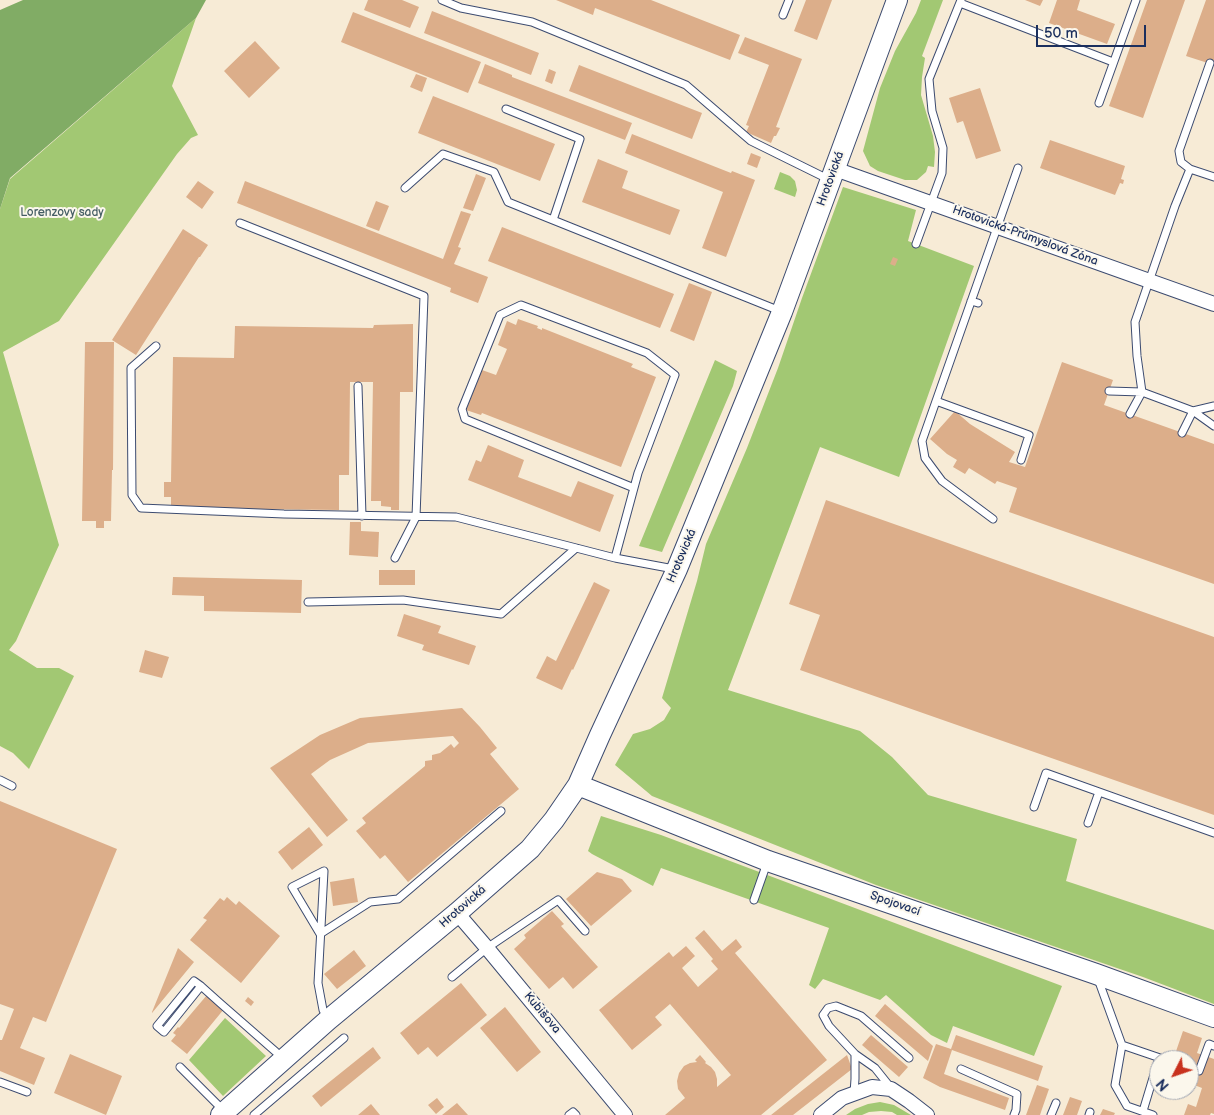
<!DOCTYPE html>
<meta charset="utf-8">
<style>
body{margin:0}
#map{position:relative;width:1214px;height:1115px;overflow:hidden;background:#f7ebd6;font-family:"Balsamiq Sans",sans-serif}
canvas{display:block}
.north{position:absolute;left:1149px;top:1050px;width:50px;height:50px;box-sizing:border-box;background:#fbf7ec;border:1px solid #a1a7b3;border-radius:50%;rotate:229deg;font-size:14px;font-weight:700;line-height:20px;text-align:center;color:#1b2f5e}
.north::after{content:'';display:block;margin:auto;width:18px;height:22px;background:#c8321e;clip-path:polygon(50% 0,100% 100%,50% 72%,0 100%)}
.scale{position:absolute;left:1036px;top:25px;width:110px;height:22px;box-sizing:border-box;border:2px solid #1b2f5e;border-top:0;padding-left:6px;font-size:15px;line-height:18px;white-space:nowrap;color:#1b2f5e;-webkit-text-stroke:4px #fbf7ec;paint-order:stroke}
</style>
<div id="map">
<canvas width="1214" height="1115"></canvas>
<div class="north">N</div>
<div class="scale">50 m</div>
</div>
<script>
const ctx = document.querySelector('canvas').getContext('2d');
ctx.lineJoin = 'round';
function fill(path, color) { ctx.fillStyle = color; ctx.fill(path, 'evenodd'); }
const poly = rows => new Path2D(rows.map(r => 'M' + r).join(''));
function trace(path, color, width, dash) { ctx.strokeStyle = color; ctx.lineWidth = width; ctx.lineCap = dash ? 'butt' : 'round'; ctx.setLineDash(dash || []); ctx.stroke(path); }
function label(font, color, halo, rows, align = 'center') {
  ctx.font = font + ' "Balsamiq Sans",sans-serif'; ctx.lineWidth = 4; ctx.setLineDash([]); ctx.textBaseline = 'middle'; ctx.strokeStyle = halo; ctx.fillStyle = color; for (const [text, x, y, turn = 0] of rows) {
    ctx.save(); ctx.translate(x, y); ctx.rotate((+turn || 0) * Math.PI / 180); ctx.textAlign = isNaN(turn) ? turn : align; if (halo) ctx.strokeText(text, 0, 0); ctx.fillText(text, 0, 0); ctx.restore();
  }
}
const green = poly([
 [921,0,943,0,922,56,925,58,922,77,921,95,933,136,935,152,934,167,928,166,926,172,917,180,905,180,878,171,870,166,863,151,880,88,895,51,916,13],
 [196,18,172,86,198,135,191,138,177,154,59,321,3,352,59,545,16,641,9,650,37,668,59,668,74,676,29,769,13,753,0,746,0,209,10,179],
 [780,172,790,176,795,181,797,190,795,197,774,189],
 [843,187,916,210,908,241,974,266,899,477,820,447,728,690,860,731,892,757,928,795,1077,839,1066,881,1214,930,1214,1004,1143,977,876,885,652,796,615,765,633,734,650,729,664,720,671,708,662,698,697,581,706,544,747,448,778,368,802,298],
 [715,360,737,371,733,386,662,552,639,546],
 [601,816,661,835,1062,986,1034,1056,953,1026,947,1043,931,1035,886,995,880,1000,823,979,815,989,809,985,829,928,661,868,653,886,592,854,588,851],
 [225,1018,266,1056,223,1096,189,1060],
 [880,1102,894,1105,911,1115,897,1115,892,1112,881,1111,869,1112,862,1115,846,1115,855,1109,868,1104]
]);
const forest = poly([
 [23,0,206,0,196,18,10,178,0,209,0,10]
]);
const building = poly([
 [368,0,402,0,419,7,410,28,364,10],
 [556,0,651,0,740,35,730,60,595,8,593,15],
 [806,0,832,0,817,40,794,31],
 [1025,0,1043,0,1040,6],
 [1057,0,1080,0,1077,10,1115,24,1107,44,1049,23],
 [1147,0,1185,0,1143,118,1109,106],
 [1206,0,1214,0,1214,65,1186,56],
 [432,11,539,53,531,75,424,33],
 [353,12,481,62,468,93,341,42],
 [745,37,802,59,776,127,780,128,776,136,774,136,771,143,746,132,749,126,746,125,769,65,738,53],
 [255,41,280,68,249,98,224,71],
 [485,64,512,75,512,77,632,123,625,140,478,83],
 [579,65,702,113,692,139,569,91],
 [549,69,556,72,552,84,545,81],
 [416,74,427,78,422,92,410,87],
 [980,88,1001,151,976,159,963,121,957,123,949,98],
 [433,96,555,144,540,181,418,133],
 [632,134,731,173,732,171,755,180,726,257,702,248,723,192,625,153],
 [1050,140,1125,166,1121,179,1124,180,1123,184,1120,183,1115,195,1040,168],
 [751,153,761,157,757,168,747,164],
 [598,159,628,171,622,188,680,210,670,235,582,202],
 [476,174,486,178,473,211,463,208],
 [198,181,214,192,202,209,186,197],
 [245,181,443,259,461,211,471,214,458,247,461,248,454,264,488,277,478,303,450,292,451,288,237,203],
 [376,201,389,206,379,231,366,226],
 [502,227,674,294,660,328,488,261],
 [183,229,208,245,200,257,199,257,136,355,112,340],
 [893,257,898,259,895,266,890,264],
 [689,283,712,292,694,341,670,331],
 [518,319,538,326,537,328,542,330,542,328,633,364,631,367,656,377,621,467,482,413,481,415,466,410,482,370,496,375,507,349,498,345,507,321,516,325],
 [413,324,413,392,400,392,399,510,391,510,391,507,381,506,381,501,371,501,373,382,350,382,349,475,339,475,339,510,171,508,171,497,164,497,164,482,171,482,173,357,234,358,235,326,373,328,374,325],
 [85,342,114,342,113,470,112,470,111,521,104,521,104,528,96,528,96,521,82,521],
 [1062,362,1113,380,1104,405,1214,444,1214,584,1009,512,1017,488,997,481,995,484,969,468,965,474,953,467,957,460,947,454,930,439,955,411,970,424,1015,452,1009,462,1025,467],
 [488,445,524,460,518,477,571,497,578,481,614,495,600,532,468,480,476,460,481,462],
 [826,500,1214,637,1214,815,800,670,820,615,789,604],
 [350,522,361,522,361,531,379,532,378,557,349,555],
 [379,570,415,570,415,585,379,585],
 [173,577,302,580,301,613,204,611,204,596,172,595],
 [594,582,610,590,573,670,572,669,562,690,536,678,547,656,556,661],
 [404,614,441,626,438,633,476,646,469,665,422,650,424,645,397,636],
 [145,650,169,657,162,678,139,672],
 [462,708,480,727,497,748,490,754,519,789,408,882,385,855,380,859,356,831,366,823,362,818,425,766,425,761,432,760,432,755,440,753,451,744,454,748,459,743,453,736,368,743,330,760,311,774,348,820,327,837,270,768,320,735,360,718],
 [0,801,117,849,46,1022,33,1017,20,1048,45,1058,34,1085,0,1071,0,1040,2,1040,14,1009,0,1004],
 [309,827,323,845,292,870,278,852],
 [597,872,622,879,632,891,591,926,566,899],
 [354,878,358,902,333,906,330,882],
 [227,897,236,905,239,901,280,936,241,983,190,940,207,920,203,918,220,898,224,901],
 [552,911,564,924,561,926,598,967,573,989,563,977,549,989,514,949,526,938,524,935],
 [704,930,722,951,736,939,742,947,735,953,827,1060,761,1115,665,1115,685,1098,678,1089,677,1081,679,1073,684,1066,690,1063,697,1062,695,1060,700,1055,706,1062,705,1063,711,1067,715,1072,717,1079,717,1087,731,1075,670,1004,655,1017,662,1025,632,1050,599,1010,669,952,673,957,686,946,695,956,682,968,698,987,718,969,711,961,713,959,695,938],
 [178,948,194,962,152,1013,152,1012],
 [354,950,366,966,337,989,324,974],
 [461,983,487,1015,437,1057,428,1047,418,1055,400,1033],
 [207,995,224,1009,187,1054,171,1041,176,1035,173,1033,178,1027,179,1028],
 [248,997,254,1002,251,1006,245,1001],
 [885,1004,933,1046,928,1061,875,1016],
 [505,1007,541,1052,517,1072,480,1028],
 [1183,1031,1202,1038,1197,1053,1214,1059,1214,1114,1211,1113,1210,1115,1184,1115,1188,1104,1196,1107,1202,1088,1189,1083,1189,1060,1173,1060],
 [871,1035,908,1067,899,1077,862,1045],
 [956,1035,1043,1066,1038,1081,952,1050,944,1074,1009,1098,1005,1110,940,1087,923,1078,936,1044,951,1049],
 [373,1047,381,1058,321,1107,312,1096],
 [70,1054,122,1076,106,1115,54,1093],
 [847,1055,852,1069,793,1115,771,1115],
 [1037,1085,1049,1089,1042,1109,1040,1115,1026,1115],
 [1070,1097,1082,1101,1077,1115,1063,1115],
 [437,1098,444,1107,436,1114,428,1105],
 [457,1103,468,1115,442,1115],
 [371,1104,380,1115,358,1115],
 [1103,1109,1115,1113,1114,1115,1100,1115]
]);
const service = poly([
 [442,0,461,8,532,22,686,85,751,141,828,179],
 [960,3,1113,62],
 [783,15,789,0],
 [1210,63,1179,151,1181,162,1190,169,1175,206,1135,322,1137,356,1142,392,1193,411,1214,406],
 [1099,103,1136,0],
 [506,109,580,139,553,220],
 [1190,169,1214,177],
 [405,188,443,154,494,172,508,202,780,311],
 [240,223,424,296,416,517,395,558],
 [916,244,942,173,943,148,932,111,929,79,961,0],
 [971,301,978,303],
 [156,346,131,368,132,495,141,508,284,514,456,517,615,558,674,569],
 [358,386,362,516],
 [1109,391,1142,392,1130,414],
 [936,401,1029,435,1021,460],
 [1182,433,1193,411,1214,426],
 [993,519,942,481,925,458,922,441,1018,168],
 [615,558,638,473,675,375,647,353,521,305,500,315,462,409,465,419,634,488],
 [308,602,403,600,501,614,576,548],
 [0,780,12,786],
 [1034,807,1046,773,1214,833],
 [1088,823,1099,792],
 [754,900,767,863],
 [320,934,292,887,324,871,318,983,323,1010,327,1017],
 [320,934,370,902,398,899,501,811],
 [452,977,487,948,558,900,585,931],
 [1098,979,1122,1045,1166,1060],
 [201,986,164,1032,157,1026,194,981,201,986,220,1003,276,1052,284,1058],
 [1122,1045,1115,1085,1127,1106,1153,1115],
 [180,1067,224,1111],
 [1189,1068,1199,1071,1209,1044,1214,1046],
 [961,1069,1017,1094,1016,1110,1014,1115],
 [0,1082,27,1092],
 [891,1088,875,1068,855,1054,829,1026,823,1015,828,1008,836,1006,861,1016,909,1058],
 [854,1093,855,1079,855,1054],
 [1143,1111,1159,1058],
 [254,1115,344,1038],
 [569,1115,573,1112,576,1115],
 [1051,1115,1056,1103],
 [1089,1115,1090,1112]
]);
const minor = poly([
 [835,169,1214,304],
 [457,913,487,948,625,1115],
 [821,1115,842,1098,872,1087,891,1089,909,1101,927,1115]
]);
const secondary = poly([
 [578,785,768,861,1096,974,1214,1017],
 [221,1115,328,1020,457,913,530,849,554,820,578,785,600,735,677,569,782,312,897,0]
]);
const streetNames = [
 ["Hrotovická",831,179,-70],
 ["Hrotovická-Průmyslová Zóna",1025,236,20],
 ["Hrotovická",682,556,-67],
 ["Spojovací",895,904,19],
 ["Hrotovická",463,907,-41],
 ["Kubišova",542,1013,50]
];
const parkNames = [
 ["Lorenzovy sady",62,213]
];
fill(green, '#a2c873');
fill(forest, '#81ac65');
fill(building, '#dcae8a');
trace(service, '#3c4b70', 9);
trace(minor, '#3c4b70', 16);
trace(secondary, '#3c4b70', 22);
trace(service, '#fff', 7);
trace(minor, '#fff', 14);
trace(secondary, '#fff', 20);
label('12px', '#1b2f5e', '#fbf7ec', streetNames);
label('12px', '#445d64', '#fbf7ec', parkNames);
</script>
